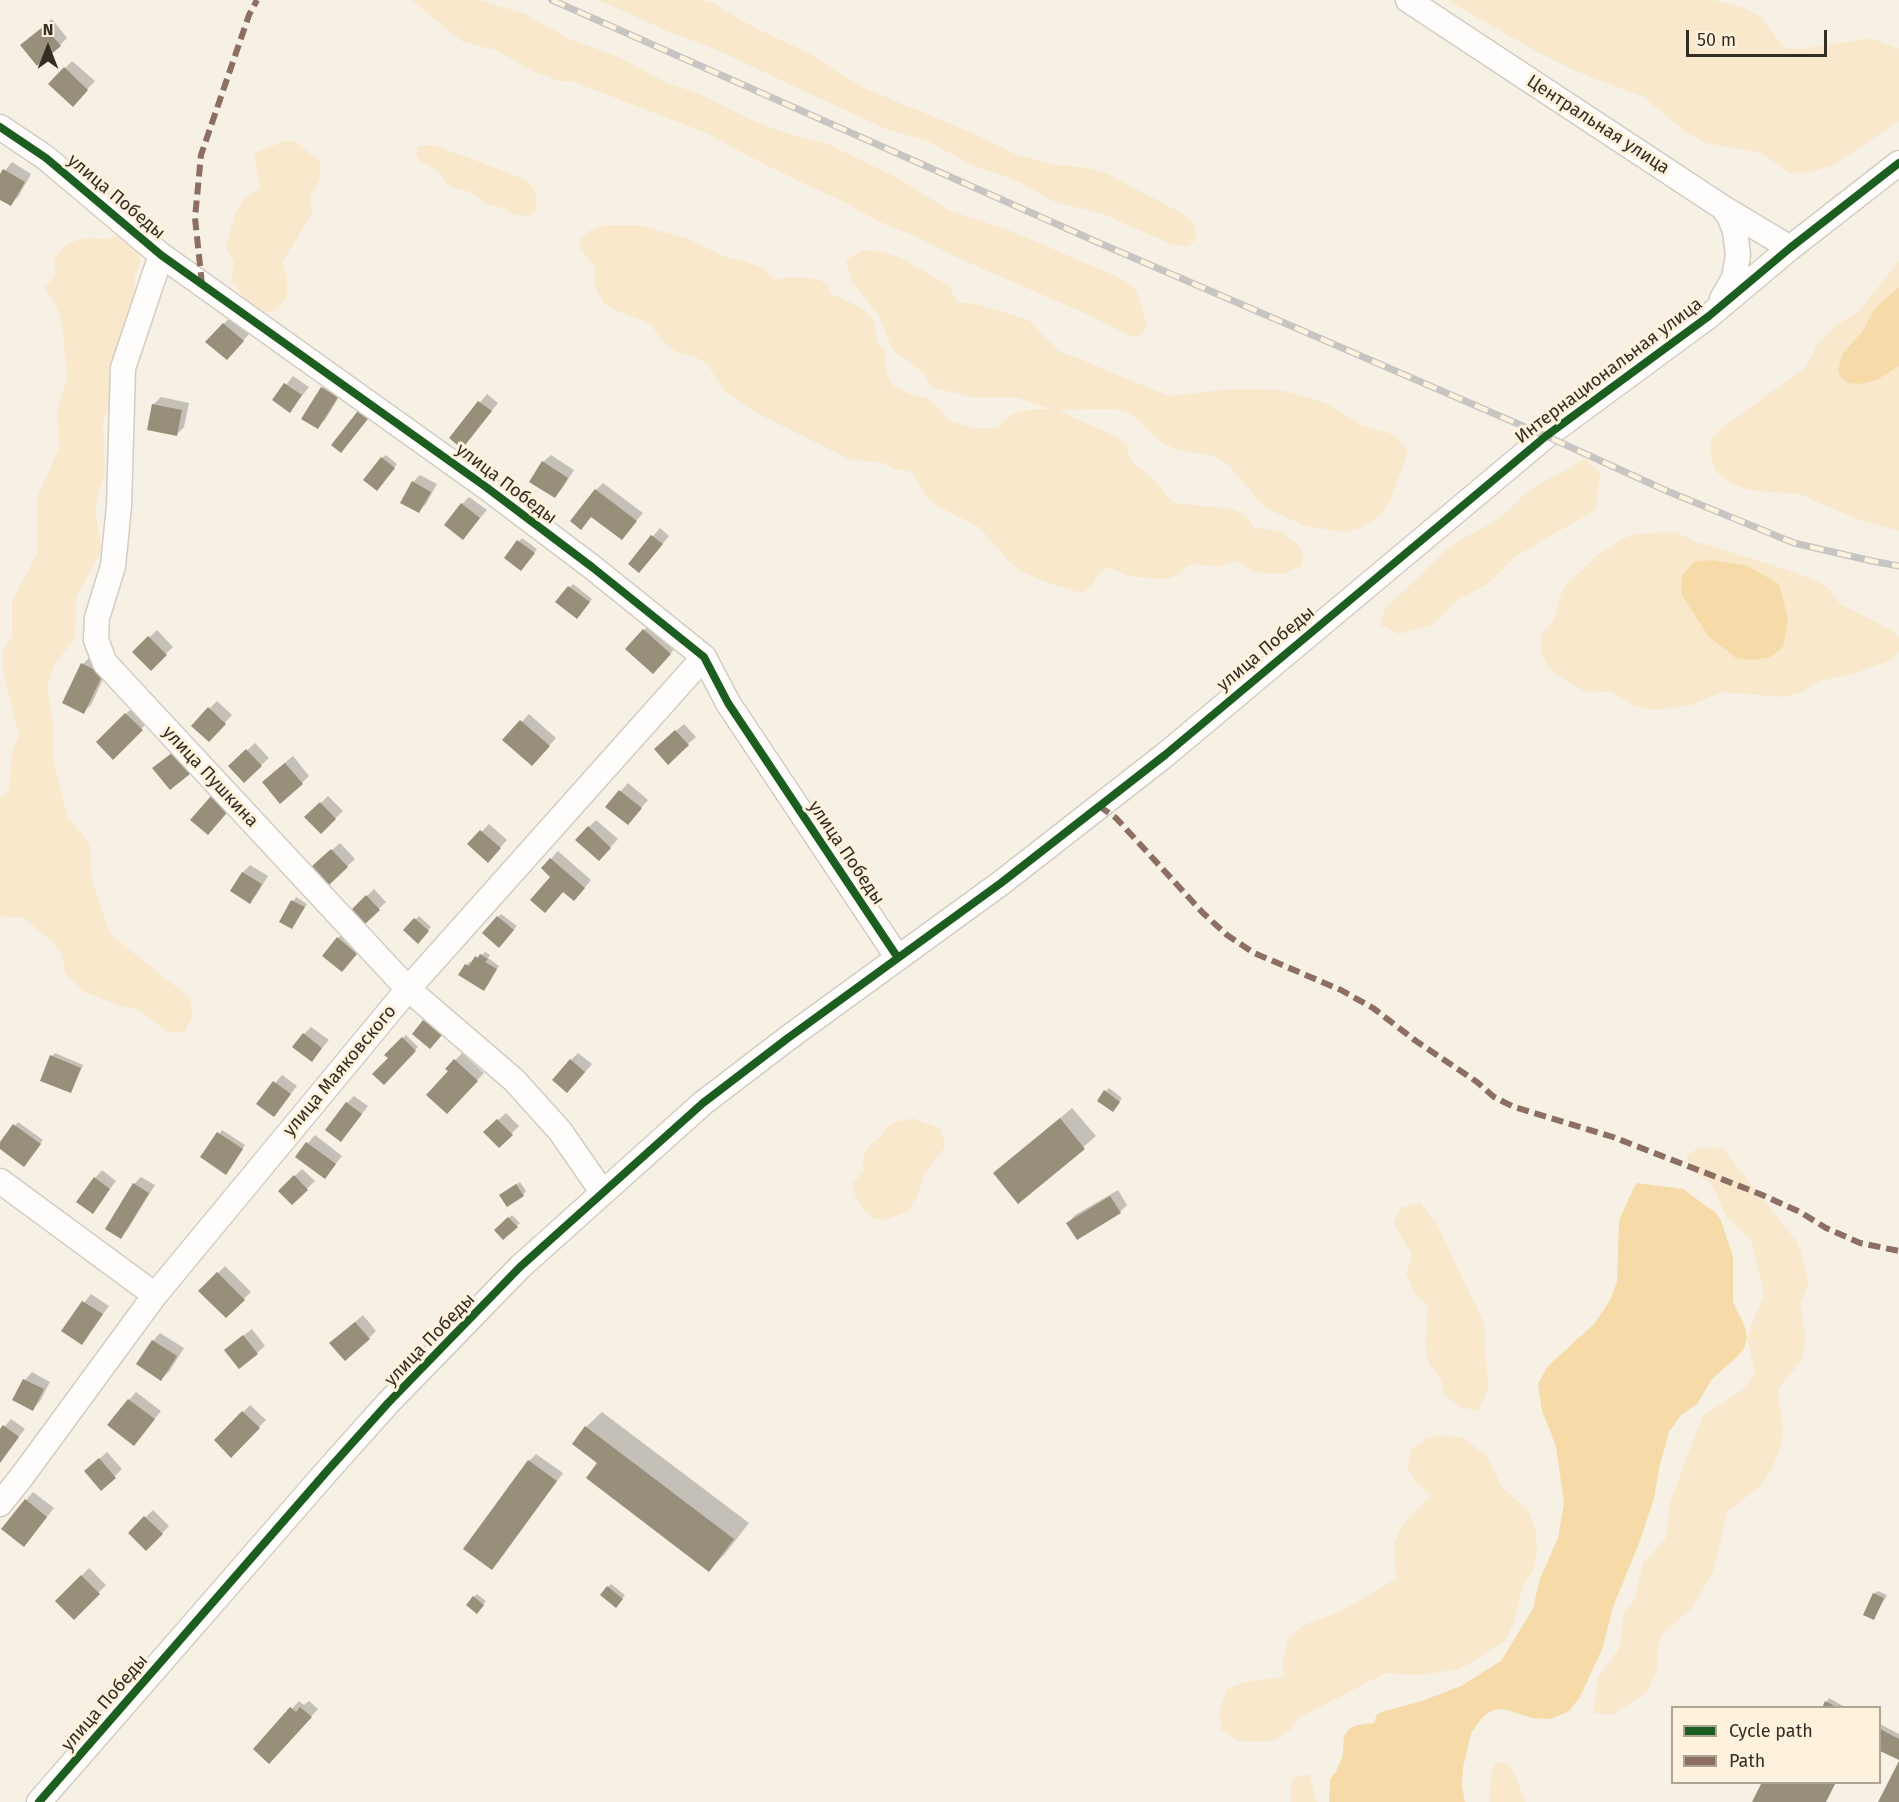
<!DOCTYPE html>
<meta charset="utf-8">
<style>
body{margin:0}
#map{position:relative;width:1899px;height:1802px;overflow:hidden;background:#f6f0e5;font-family:"Fira Sans",sans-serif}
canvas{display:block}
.legend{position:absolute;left:1671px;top:1706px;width:210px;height:78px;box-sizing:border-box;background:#fef2dd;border:2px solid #ada493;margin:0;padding:8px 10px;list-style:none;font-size:18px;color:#332e24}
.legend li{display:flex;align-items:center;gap:12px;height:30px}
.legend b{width:30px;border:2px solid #ada493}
.north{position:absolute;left:18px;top:18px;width:60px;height:60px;-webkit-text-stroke:4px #fef2dd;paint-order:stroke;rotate:0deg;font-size:16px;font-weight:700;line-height:24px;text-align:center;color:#332e24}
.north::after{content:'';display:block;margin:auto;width:21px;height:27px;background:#332e24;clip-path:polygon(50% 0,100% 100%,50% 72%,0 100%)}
.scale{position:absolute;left:1686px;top:30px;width:141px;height:27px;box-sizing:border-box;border:3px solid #332e24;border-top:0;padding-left:8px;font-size:18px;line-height:21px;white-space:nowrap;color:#332e24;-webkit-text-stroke:4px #fef2dd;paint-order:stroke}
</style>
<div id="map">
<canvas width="1899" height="1802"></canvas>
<ul class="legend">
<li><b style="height:8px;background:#1b5e20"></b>Cycle path</li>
<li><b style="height:8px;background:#8d6e63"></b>Path</li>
</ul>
<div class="north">N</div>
<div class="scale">50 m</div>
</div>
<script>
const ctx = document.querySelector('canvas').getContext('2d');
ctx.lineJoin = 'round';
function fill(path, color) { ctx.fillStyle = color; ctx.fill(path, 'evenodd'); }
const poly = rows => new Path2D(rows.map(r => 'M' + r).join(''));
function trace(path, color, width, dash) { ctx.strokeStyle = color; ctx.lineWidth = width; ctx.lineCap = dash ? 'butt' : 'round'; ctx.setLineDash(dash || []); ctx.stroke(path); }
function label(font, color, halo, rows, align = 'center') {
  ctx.font = font + ' "Fira Sans",sans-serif'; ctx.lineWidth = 6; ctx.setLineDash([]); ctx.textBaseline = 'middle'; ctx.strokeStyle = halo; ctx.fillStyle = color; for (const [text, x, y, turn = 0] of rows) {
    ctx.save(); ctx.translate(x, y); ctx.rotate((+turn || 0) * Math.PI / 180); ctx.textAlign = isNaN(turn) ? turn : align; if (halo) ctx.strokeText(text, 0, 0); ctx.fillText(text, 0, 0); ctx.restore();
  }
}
const green = poly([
 [412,0,479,0,525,14,569,39,616,56,670,84,702,95,754,121,792,135,828,144,899,179,948,210,1011,231,1122,279,1136,290,1140,300,1147,326,1143,334,1133,337,1124,333,1075,309,951,255,923,240,876,220,844,202,764,164,707,133,571,81,560,81,535,72,495,50,461,41],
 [599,0,700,0,713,3,753,27,810,54,861,87,963,129,1017,155,1051,164,1088,168,1106,173,1187,216,1193,222,1197,233,1194,241,1188,247,1170,244,1104,214,1052,201,1020,182,970,164,928,141,886,129,710,47,669,32],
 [1448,0,1712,0,1744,8,1760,16,1784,48,1801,49,1871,38,1899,49,1899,121,1833,165,1811,172,1789,173,1762,153,1707,143,1687,133,1644,97,1575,71,1537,52],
 [286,141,296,142,320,162,320,179,310,197,312,214,282,262,287,279,287,297,273,312,254,311,231,280,234,262,226,247,236,212,246,197,260,188,254,153],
 [428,145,437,146,527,180,535,191,537,201,535,212,529,216,512,214,505,208,487,205,471,192,452,187,444,181,440,172,422,162,416,156,418,147],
 [606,225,639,225,685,238,726,257,744,261,761,267,775,280,793,277,819,279,827,285,830,293,862,308,871,316,875,325,877,342,884,351,887,374,892,385,909,394,930,399,950,421,972,428,997,428,1012,414,1033,409,1051,409,1015,397,976,398,932,387,922,372,892,349,878,314,851,280,846,261,862,250,883,252,901,258,949,286,957,302,976,304,1029,320,1057,350,1169,396,1231,389,1281,390,1326,403,1359,424,1395,435,1408,452,1390,501,1379,516,1361,528,1345,532,1305,526,1265,508,1228,464,1213,456,1175,449,1158,440,1130,413,1114,409,1058,410,1118,438,1127,446,1129,456,1134,464,1151,477,1173,503,1232,509,1244,514,1255,528,1272,530,1283,533,1301,548,1304,556,1301,566,1283,574,1255,572,1236,561,1218,567,1197,564,1187,566,1181,573,1171,578,1161,579,1128,576,1109,567,1102,571,1090,587,1081,593,1043,581,1021,571,1007,559,979,527,936,505,926,497,912,472,892,468,885,463,849,459,753,411,724,390,707,364,697,358,675,351,665,343,654,329,647,322,614,310,604,303,595,287,594,266,579,247,582,238,589,231],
 [118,236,134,244,141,260,135,276,134,312,117,387,103,422,105,476,98,493,95,510,102,549,76,598,75,637,53,667,47,686,53,723,53,758,67,816,90,844,92,882,111,935,190,998,193,1017,184,1032,167,1032,138,1009,119,1006,81,990,65,973,62,954,50,940,24,918,0,916,0,798,9,791,12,752,19,736,3,671,3,651,12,636,12,601,37,554,37,497,59,449,57,412,67,377,62,323,57,306,45,288,56,274,54,258,67,244,85,238,107,239],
 [1899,261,1899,287,1874,309,1862,332,1843,353,1838,370,1841,378,1849,383,1877,380,1899,366,1899,531,1854,518,1800,494,1755,491,1743,488,1725,480,1717,472,1713,465,1710,454,1712,438,1719,430,1806,367,1816,347,1833,328,1859,311],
 [1585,459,1600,473,1596,509,1515,557,1488,584,1457,600,1432,625,1399,634,1381,625,1384,610,1452,545,1503,516,1529,490],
 [1675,532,1697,542,1788,570,1819,582,1828,588,1840,604,1893,631,1899,637,1899,652,1891,660,1852,674,1819,681,1802,692,1785,697,1722,692,1691,705,1655,710,1635,706,1611,692,1583,691,1556,674,1549,667,1542,656,1541,635,1554,619,1562,591,1568,583,1598,555,1622,539,1635,534],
 [913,1118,941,1129,945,1147,923,1176,918,1195,907,1212,884,1220,874,1218,866,1212,855,1195,853,1184,864,1170,863,1159,867,1149,882,1135,886,1127,896,1122],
 [1700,1147,1723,1149,1797,1242,1805,1265,1808,1286,1800,1304,1806,1341,1801,1361,1777,1390,1783,1428,1781,1446,1771,1471,1760,1486,1727,1512,1713,1573,1690,1610,1662,1634,1657,1652,1657,1670,1647,1692,1612,1715,1593,1713,1598,1678,1620,1647,1624,1613,1635,1599,1643,1563,1666,1538,1670,1502,1702,1417,1747,1386,1755,1371,1747,1337,1764,1294,1751,1240,1726,1216,1711,1183,1695,1173,1686,1156],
 [1420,1203,1436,1223,1484,1323,1488,1390,1478,1411,1460,1407,1445,1395,1441,1379,1429,1364,1425,1344,1428,1306,1414,1292,1406,1274,1412,1255,1394,1223,1401,1207],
 [1444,1435,1462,1438,1487,1456,1501,1486,1528,1511,1536,1530,1537,1550,1533,1571,1523,1585,1514,1622,1505,1641,1460,1669,1419,1675,1385,1673,1299,1718,1289,1731,1272,1741,1238,1741,1222,1730,1219,1712,1227,1689,1245,1682,1284,1677,1283,1659,1289,1638,1304,1625,1342,1611,1396,1579,1394,1544,1401,1527,1431,1495,1418,1484,1407,1467,1412,1449,1427,1438],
 [1497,1762,1506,1764,1513,1771,1526,1802,1489,1802,1490,1778,1492,1770],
 [1309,1774,1317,1802,1291,1802,1291,1784,1295,1777]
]);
const water = poly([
 [1899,287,1899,366,1877,380,1859,384,1849,383,1841,378,1838,370,1843,353,1862,332,1874,309],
 [1712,560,1748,566,1779,584,1788,619,1783,647,1770,657,1753,660,1736,658,1709,637,1681,594,1682,576,1694,562],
 [1636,1183,1683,1189,1716,1213,1721,1221,1733,1257,1733,1302,1745,1327,1747,1337,1745,1346,1740,1354,1712,1379,1697,1404,1681,1415,1669,1432,1659,1468,1654,1498,1641,1538,1613,1607,1603,1647,1580,1697,1568,1712,1550,1719,1532,1718,1507,1710,1497,1709,1489,1712,1482,1718,1471,1733,1463,1768,1462,1786,1465,1802,1329,1802,1330,1779,1336,1772,1343,1755,1344,1736,1349,1729,1357,1725,1374,1723,1377,1714,1385,1711,1422,1701,1461,1686,1501,1661,1533,1609,1539,1581,1558,1538,1564,1503,1556,1446,1542,1411,1538,1384,1547,1367,1595,1323,1610,1300,1617,1282,1619,1220]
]);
const shadow = poly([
 [52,19,67,38,60,45,22,45],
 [72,61,95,81,80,97,50,84],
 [12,162,31,174,18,197,10,204,0,198,0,177],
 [231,316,250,333,234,351,208,342],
 [293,376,309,387,290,411,274,400],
 [330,381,344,389,325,420,317,427,304,419,323,388],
 [487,394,498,403,469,439,451,438],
 [161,397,189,403,184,427,177,434,153,405],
 [386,455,397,464,380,486,382,458],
 [551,455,574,470,562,489,555,496,543,462],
 [420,475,437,484,426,504,419,511,413,482],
 [603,483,643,513,622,538,592,515,596,490],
 [469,497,487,510,463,538,462,504],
 [660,528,669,536,647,563,630,563],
 [522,538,537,549,524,566,506,557],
 [573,584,592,599,580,614,558,602],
 [651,623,677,646,660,665,644,630],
 [157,630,173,647,151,668,135,652],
 [90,657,109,666,91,705,83,712,83,664],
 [217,701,232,715,209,740,193,726],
 [134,706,149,721,113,757,98,742],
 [529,714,556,738,539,757,505,740],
 [684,724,696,737,688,744,663,742],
 [255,743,269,758,244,781,230,766],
 [180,746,196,765,189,773,162,761],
 [293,756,309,776,302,783,271,774],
 [628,783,648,800,635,815,608,806],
 [328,796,343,811,321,832,307,817],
 [596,820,618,839,606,852,589,827],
 [489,824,507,840,495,853,470,844],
 [340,843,355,859,329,883,322,859],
 [558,851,591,880,581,892,552,876,543,868],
 [250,865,268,876,257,894,250,902,232,891,243,872],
 [374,889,386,902,365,922,353,910],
 [296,897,307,904,292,927,281,921],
 [501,914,517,926,499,946,484,933],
 [419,916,431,927,418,942,405,930],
 [345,931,363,945,349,962,338,938],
 [485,952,490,955,488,958,499,966,487,986,460,974,470,961,473,963,480,954,482,955],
 [427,1018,444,1031,433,1044,424,1021],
 [311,1027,329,1040,312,1060,304,1034],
 [406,1035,418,1047,384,1083,390,1058,387,1055],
 [55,1053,83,1065,73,1088,70,1092,52,1056],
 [462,1053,484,1073,455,1104,450,1071,447,1069],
 [578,1053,592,1064,575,1084,571,1060],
 [282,1075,297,1086,274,1115,258,1103],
 [1109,1088,1122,1098,1116,1107,1106,1091],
 [354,1096,368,1106,348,1132,347,1103],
 [1072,1108,1096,1136,1018,1202,995,1173],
 [506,1113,519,1126,499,1146,485,1132],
 [18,1122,43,1140,27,1162,0,1147],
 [222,1130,245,1145,229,1169,202,1157],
 [315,1135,342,1156,325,1177,297,1156],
 [302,1169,315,1181,292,1203,280,1191],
 [102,1170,116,1181,92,1212,95,1178],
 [141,1177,155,1185,128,1229,120,1237,134,1184],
 [520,1182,526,1191,523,1195,504,1192],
 [1118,1190,1127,1205,1120,1212,1068,1223,1075,1215],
 [512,1215,520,1223,504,1238,496,1230],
 [225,1266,251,1292,226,1316,200,1291],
 [91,1294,109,1306,82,1343,63,1330],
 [363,1315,376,1331,369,1338,339,1336],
 [252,1329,265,1346,257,1353,234,1343],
 [160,1333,184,1348,169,1372,161,1379,153,1341],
 [32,1372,50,1382,40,1401,33,1409,15,1399,25,1380],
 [136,1392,161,1411,134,1444,129,1400],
 [250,1405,266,1420,231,1455,216,1440],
 [602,1412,749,1523,724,1555,709,1570,599,1463,586,1427],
 [11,1419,25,1429,1,1459,0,1432],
 [107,1452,122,1469,102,1489,94,1464],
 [536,1454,563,1473,499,1561,492,1568,529,1461],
 [33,1492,54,1508,31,1537,3,1528],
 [153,1510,169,1526,147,1549,130,1533],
 [89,1568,106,1585,74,1618,57,1601],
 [611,1584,625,1595,619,1603,608,1587],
 [1878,1591,1887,1595,1874,1618,1874,1594],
 [477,1594,486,1601,480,1609,474,1597],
 [1829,1698,1847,1708,1823,1708],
 [299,1701,304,1705,309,1701,318,1709,277,1755,255,1749],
 [1880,1724,1899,1734,1899,1759,1880,1749]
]);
const building = poly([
 [44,26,61,46,37,66,20,45],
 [64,67,88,90,73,107,48,84],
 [3,169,25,182,11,206,0,200,0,174],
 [223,323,244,341,227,360,205,342],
 [284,383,302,395,290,413,272,400],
 [321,387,338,397,318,429,301,419],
 [478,401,492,411,462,449,449,438],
 [152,404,182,410,177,436,147,430],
 [361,407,371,415,341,453,331,445],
 [381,457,395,468,377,491,363,480],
 [542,461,568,478,555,498,529,482],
 [412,481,431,492,419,513,400,503],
 [595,489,637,521,622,540,591,517,581,530,570,521],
 [461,503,480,518,463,540,444,525],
 [651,535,663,544,639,573,628,564],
 [517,540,535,553,521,571,504,558],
 [568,586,590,602,577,619,555,602],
 [643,629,671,654,653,674,625,649],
 [148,636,167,655,151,671,132,652],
 [81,663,103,674,84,714,62,703],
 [208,707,226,724,209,742,191,726],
 [125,713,143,730,113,760,96,742],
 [520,720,550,746,532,766,502,740],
 [675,730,689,745,668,765,654,749],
 [246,749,262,766,244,783,228,766],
 [172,753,190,774,170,790,152,768],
 [285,763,303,784,280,804,262,782],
 [619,790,642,808,628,825,605,807],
 [212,795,230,809,208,835,190,820],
 [320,802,336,819,321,834,304,817],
 [588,826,611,848,599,861,575,840],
 [480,830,501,848,488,863,467,844],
 [331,849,348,867,329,885,312,866],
 [550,858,585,888,574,901,563,892,545,913,530,900,550,877,541,868],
 [242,872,262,884,250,904,230,891],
 [366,895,380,910,365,924,351,910],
 [291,900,305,907,292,929,279,922],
 [497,916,514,930,499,948,482,933],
 [414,918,429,931,418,944,403,930],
 [337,937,357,954,342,972,322,956],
 [480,954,488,959,485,962,497,969,484,991,458,975,465,964,469,966,475,956,478,958],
 [423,1020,442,1035,430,1049,412,1034],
 [303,1033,322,1048,312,1062,292,1047],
 [402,1037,416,1051,384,1085,372,1074,388,1058,384,1055],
 [50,1055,81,1068,71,1093,40,1081],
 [454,1059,478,1081,447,1114,426,1095,448,1071,445,1069],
 [570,1059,585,1072,567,1093,552,1080],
 [273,1081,291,1094,274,1117,256,1104],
 [1104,1090,1120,1102,1113,1112,1097,1101],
 [346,1102,362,1114,341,1142,325,1130],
 [1060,1118,1085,1149,1018,1204,993,1173],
 [497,1119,513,1135,499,1148,483,1132],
 [13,1124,41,1144,24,1167,0,1149,0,1142],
 [217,1132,243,1149,226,1175,200,1157],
 [306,1142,336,1164,325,1179,295,1157],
 [294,1175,308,1190,292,1205,278,1191],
 [94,1177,110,1189,93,1214,76,1202],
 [133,1183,149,1193,121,1239,105,1229],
 [516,1184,524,1196,507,1207,499,1195],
 [1110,1196,1121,1213,1077,1240,1066,1223],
 [508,1217,518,1227,503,1240,494,1230],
 [217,1272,245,1300,226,1318,198,1291],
 [82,1301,103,1314,82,1345,61,1331],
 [355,1322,370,1339,345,1361,329,1343],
 [243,1335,258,1354,239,1369,224,1350],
 [152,1340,177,1356,161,1381,136,1364],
 [23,1379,44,1389,33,1411,12,1400],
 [128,1399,155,1419,134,1446,107,1425],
 [242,1411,260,1428,231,1458,214,1440],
 [3,1425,19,1437,0,1463,0,1429],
 [585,1426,734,1539,709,1572,586,1478,597,1463,572,1444],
 [99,1458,116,1478,101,1491,84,1471],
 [528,1460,557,1481,492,1570,463,1549],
 [25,1499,47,1517,24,1547,1,1529],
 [144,1516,163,1534,146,1551,128,1533],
 [81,1575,100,1594,74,1620,55,1601],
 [607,1586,623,1599,616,1608,600,1595],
 [1873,1593,1884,1598,1874,1620,1863,1615],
 [473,1596,484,1605,477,1614,466,1605],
 [1825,1701,1838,1708,1822,1708],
 [290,1707,296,1712,300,1707,312,1717,269,1764,253,1749],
 [1880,1729,1899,1739,1899,1760,1880,1751],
 [1899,1761,1899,1802,1878,1802],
 [1762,1782,1836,1782,1826,1802,1752,1802]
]);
const minor = poly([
 [1408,0,1722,207,1790,248],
 [0,127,46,158,161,255,486,487,592,567,704,657,728,703,898,958],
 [1722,207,1729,216,1735,231,1738,255,1734,278,1722,299],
 [161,255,123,368,119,506,113,566,97,618,96,640,105,663,408,989,514,1080,560,1131,603,1193],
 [0,1181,155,1295],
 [0,1504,23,1475,155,1295,408,989,704,657],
 [39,1802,328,1470,388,1403,520,1267,703,1103,788,1038,1001,883,1165,755,1546,436,1709,316,1790,248,1899,163]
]);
const rail = poly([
 [552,0,1097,242,1546,436,1667,491,1794,543,1872,561,1899,566]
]);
const quiet = poly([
 [202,284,195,218,201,155,249,15,257,0],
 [1099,806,1116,818,1203,913,1227,935,1254,953,1341,990,1373,1008,1416,1041,1477,1082,1494,1097,1514,1107,1613,1137,1760,1194,1800,1212,1826,1228,1860,1243,1899,1251]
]);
const cycleway = poly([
 [0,127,46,158,161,255,486,487,592,567,704,657,728,703,898,958],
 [39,1802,328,1470,388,1403,520,1267,703,1103,788,1038,1001,883,1165,755,1546,436,1709,316,1790,248,1899,163]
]);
const streetNames = [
 ["Центральная улица",1598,125,33],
 ["улица Победы",116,197,40],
 ["Интернациональная улица",1609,371,-37],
 ["улица Победы",506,484,37],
 ["улица Победы",1266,649,-40],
 ["улица Пушкина",210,777,47],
 ["улица Победы",846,853,56],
 ["улица Маяковского",340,1071,-50],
 ["улица Победы",430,1340,-46],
 ["улица Победы",105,1703,-49]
];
fill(green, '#f9e8cb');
fill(water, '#f6dba8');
fill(shadow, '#0003');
fill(building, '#988f7b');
trace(minor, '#d2cdc3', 27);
trace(minor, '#fefdfb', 24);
trace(rail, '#c6c5c2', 7);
trace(rail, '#fef2dd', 4.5, [14]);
trace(quiet, '#8d6e63', 6, [12, 6]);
trace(cycleway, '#1b5e20', 8);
label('18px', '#332e24', '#fef2dd', streetNames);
</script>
